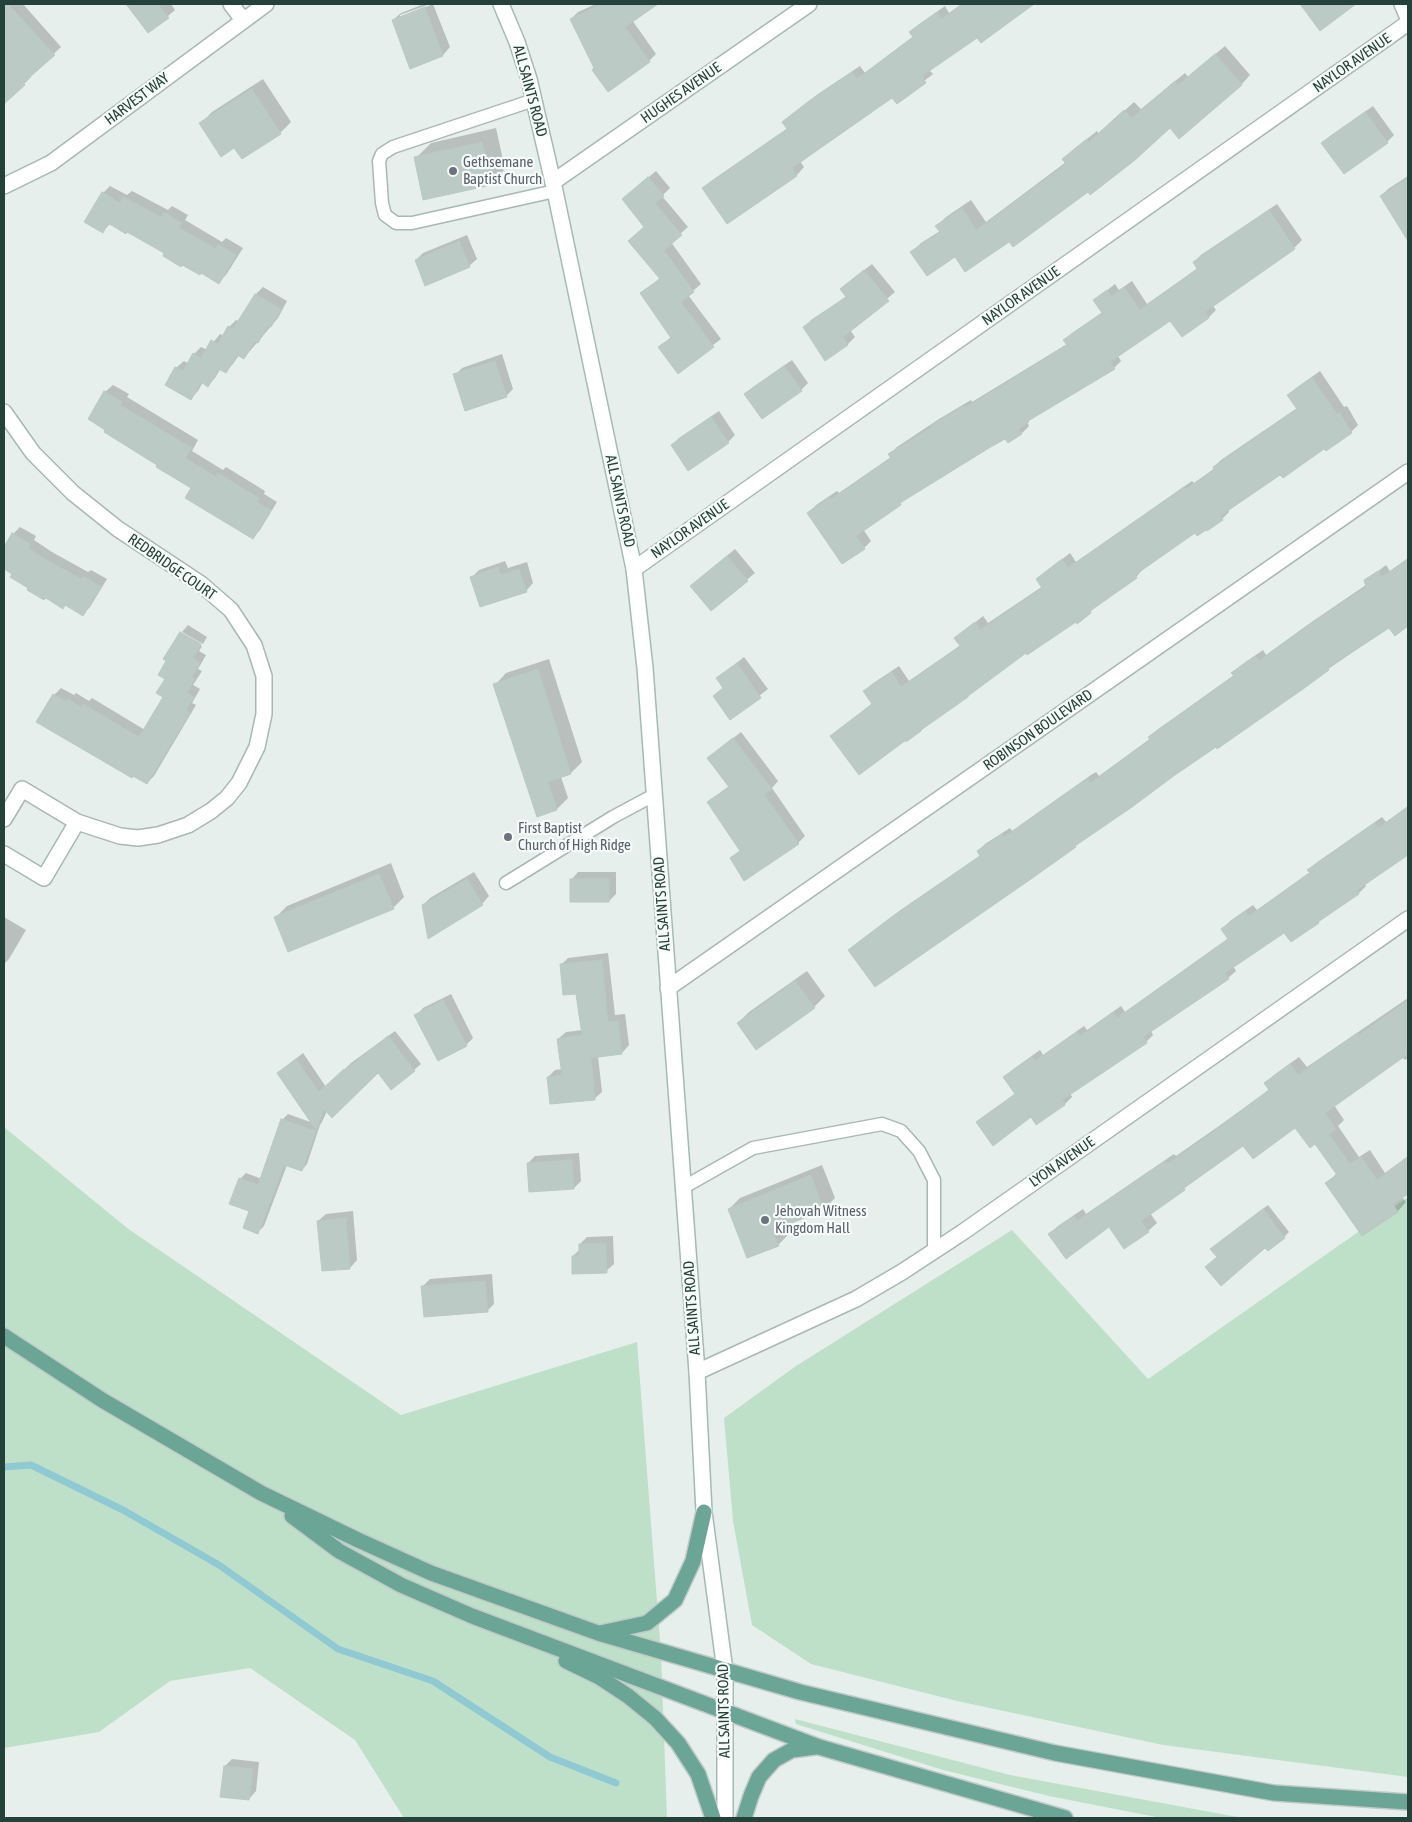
<!DOCTYPE html>
<style>
body{margin:0}
#map{position:relative;width:1412px;height:1822px;overflow:hidden;background:#e6efeb;font-family:"Asap Condensed",sans-serif}
canvas{display:block}
.frame{position:absolute;inset:0;border:5px solid #24423a;pointer-events:none}
</style>
<div id="map">
<canvas width="1412" height="1822"></canvas>
<div class="frame"></div>
</div>
<script>
const ctx = document.querySelector('canvas').getContext('2d');
ctx.lineJoin = 'round';
function fill(path, color) { ctx.fillStyle = color; ctx.fill(path, 'evenodd'); }
const poly = rows => new Path2D(rows.map(r => 'M' + r).join(''));
function trace(path, color, width, dash) { ctx.strokeStyle = color; ctx.lineWidth = width; ctx.lineCap = dash ? 'butt' : 'round'; ctx.setLineDash(dash || []); ctx.stroke(path); }
function label(font, color, halo, rows, align = 'center') {
  ctx.font = font + ' "Asap Condensed",sans-serif'; ctx.lineWidth = 4.5; ctx.setLineDash([]); ctx.textBaseline = 'middle'; ctx.strokeStyle = halo; ctx.fillStyle = color; for (const [text, x, y, turn = 0] of rows) {
    ctx.save(); ctx.translate(x, y); ctx.rotate((+turn || 0) * Math.PI / 180); ctx.textAlign = isNaN(turn) ? turn : align; if (halo) ctx.strokeText(text, 0, 0); ctx.fillText(text, 0, 0); ctx.restore();
  }
}
const green = poly([
 [4,1127,127,1228,401,1415,637,1342,661,1653,667,1818,404,1818,355,1740,250,1668,170,1681,99,1732,4,1748],
 [1408,1197,1408,1777,1163,1745,957,1701,811,1664,752,1625,733,1521,724,1418,796,1366,1012,1230,1148,1379],
 [795,1719,1010,1775,1243,1818,1161,1818,1049,1796,943,1770,796,1724]
]);
const shadow = poly([
 [4,4,23,4,61,47,30,76,31,77,24,84,4,101,4,60,11,54,4,46],
 [127,4,171,4,175,10,149,32],
 [424,4,430,4,400,15,400,18,433,4,450,47,443,55,411,67,393,20,401,13],
 [596,4,656,4,632,20,656,54,649,61,608,90,595,68,571,19,578,12],
 [962,4,1035,4,981,41,978,36,929,70,933,74,897,102,893,96,800,161,804,167,797,175,728,222,704,188,711,181,788,128,783,122,818,94,860,66,865,73,914,36,911,32,918,25,945,6,949,13],
 [1301,4,1352,4,1320,29],
 [1225,46,1250,75,1241,85,1171,126,1088,190,1009,240,956,255,912,252,921,243,940,231,937,226,946,217,971,200,986,222,1066,162,1064,159,1073,150,1097,131,1099,134,1134,102,1141,109,1185,73,1188,77],
 [263,79,291,122,280,133,235,146,201,123,212,112],
 [1373,106,1394,135,1387,142,1323,143,1330,136],
 [496,128,505,169,490,184,416,158,431,143],
 [656,171,670,188,662,196,688,227,671,242,701,284,688,295,721,339,678,372,660,347,672,336,642,293,661,277,629,241,645,226,631,192],
 [1408,176,1408,239,1381,196,1388,189],
 [110,186,127,195,132,191,168,210,172,206,188,215,185,220,222,242,226,238,243,248,226,275,219,282,111,223,103,231,103,193],
 [1277,204,1302,240,1294,248,1213,306,1216,310,1209,317,1182,336,1171,319,1118,356,1121,361,1114,368,1033,417,1027,422,1029,426,1022,433,1008,441,1006,437,905,498,863,529,871,541,864,548,809,513,816,505,837,491,839,493,891,457,890,454,897,447,939,419,971,400,972,402,1067,344,1065,340,1072,333,1103,312,1095,300,1115,284,1119,290,1132,281,1147,304,1198,268,1194,262,1201,255],
 [467,235,477,259,469,266,416,260,423,253],
 [872,264,895,292,850,330,855,337,848,344,826,359,804,328,811,320,847,296,849,282],
 [263,287,287,301,278,318,244,358,239,355,233,364,226,371,221,368,215,378,208,385,203,382,198,391,190,399,176,368,184,361,189,364,194,354,201,347,207,350,220,334,224,336,229,327,236,320,239,321,256,294],
 [502,354,513,389,506,396,455,375,462,368],
 [792,360,808,383,801,390,746,394,753,387],
 [1320,371,1344,407,1347,406,1358,425,1351,432,1281,474,1228,510,1229,512,1222,519,1196,532,1142,568,1143,569,1136,577,1098,604,1090,612,1026,651,927,724,921,730,831,736,873,703,865,691,872,684,899,666,909,681,961,645,956,638,983,616,988,623,1043,586,1037,579,1070,553,1076,562,1179,490,1192,481,1194,483,1215,468,1214,467,1221,460,1297,408,1289,395,1296,388],
 [113,385,129,394,127,397,198,440,192,451,223,470,226,467,265,491,264,494,277,502,260,530,253,538,193,487,89,419,105,392],
 [719,411,735,435,728,442,672,445,679,438],
 [20,527,36,536,34,540,52,552,88,572,91,570,107,579,90,607,83,614,66,604,63,607,28,589,30,587,14,573,4,567,4,550,13,534],
 [735,549,755,573,711,610,699,579],
 [1408,558,1408,624,1395,635,1389,627,1217,746,857,943,902,909,981,855,978,851,985,844,1010,828,1012,831,1091,775,1096,772,1099,776,1151,738,1150,737,1157,730,1234,675,1233,673,1240,666,1263,650,1266,655,1313,621,1366,585,1365,581,1386,565,1390,571],
 [505,561,508,568,527,562,533,583,526,591,472,577,479,570],
 [188,625,207,637,203,644,182,632],
 [181,634,202,646,199,651,206,655,198,669,202,671,193,685,200,689,192,703,196,705,154,776,147,783,54,695,61,688,74,695,76,693,89,701,92,698,145,730,165,696,167,679],
 [744,657,768,689,731,718,714,696,724,687,718,678],
 [549,659,582,762,571,773,561,777,568,798,557,809,495,685,506,673],
 [741,732,778,781,772,788,805,836,798,843,745,879,731,859,741,850,708,802,729,786,708,758],
 [1408,806,1408,853,1364,883,1366,886,1359,893,1324,916,1284,931,1233,966,1236,971,1228,978,1151,1031,1153,1035,1146,1042,1070,1093,1072,1097,1065,1104,1037,1123,1032,1116,978,1123,1016,1093,1005,1077,1012,1070,1040,1050,1043,1055,1084,1026,1087,1030,1121,1006,1125,1012,1229,938,1223,929,1230,921,1253,905,1257,910,1310,872,1309,870,1316,863,1382,817,1386,822],
 [391,863,404,897,393,908,276,917,287,906],
 [474,872,489,896,482,904,423,905,430,898],
 [578,872,616,872,616,894,609,901,571,880],
 [4,917,26,930,9,959,4,964],
 [608,953,615,1015,625,1014,629,1045,622,1053,598,1056,602,1092,594,1099,548,1077,555,1070,563,1069,558,1039,566,1032,583,1030,577,993,561,965,568,958],
 [807,971,825,996,814,1007,756,1048,738,1023,749,1012],
 [451,994,473,1038,466,1045,416,1016,423,1008],
 [1408,998,1408,1058,1405,1060,1402,1057,1334,1105,1344,1120,1338,1126,1359,1157,1370,1150,1385,1173,1408,1156,1408,1192,1402,1197,1406,1202,1398,1211,1363,1235,1327,1183,1337,1173,1315,1142,1296,1126,1243,1144,1150,1213,1157,1223,1148,1231,1125,1247,1110,1225,1050,1234,1058,1226,1083,1209,1086,1214,1174,1154,1176,1156,1219,1126,1270,1089,1266,1083,1274,1075,1299,1057,1307,1067],
 [395,1031,421,1064,414,1070,378,1071,327,1111,322,1122,320,1125,307,1164,302,1170,287,1165,264,1226,258,1232,240,1179,246,1173,262,1179,282,1120,288,1114,313,1123,278,1073,303,1053,326,1087,351,1063],
 [579,1153,581,1181,574,1188,528,1163,535,1156],
 [822,1165,835,1198,824,1209,785,1224,789,1234,778,1245,729,1209,740,1198],
 [1268,1205,1289,1232,1284,1237,1265,1246,1218,1257,1211,1249],
 [353,1211,357,1260,350,1268,318,1221,326,1214],
 [613,1236,614,1264,606,1271,573,1256,580,1249,580,1244,587,1237],
 [492,1274,494,1304,487,1311,423,1286,430,1279],
 [232,1759,259,1762,256,1791,249,1799,225,1766]
]);
const stream = poly([
 [4,1467,31,1465,123,1510,219,1565,338,1649,433,1681,550,1757,616,1783]
]);
const building = poly([
 [4,4,8,4,55,55,23,83,25,85,4,104,4,4],
 [126,4,158,4,169,18,148,33,126,4],
 [601,4,658,4,625,27,650,62,608,92,592,70,594,68,570,19,601,4],
 [962,4,1034,4,981,43,977,38,922,76,926,83,897,104,892,98,792,168,797,176,727,224,702,188,787,129,782,122,809,101,852,72,857,79,913,37,909,32,937,12,942,19,962,4],
 [1300,4,1356,4,1320,31,1300,4],
 [425,7,443,56,410,69,392,20,425,7],
 [1215,54,1242,85,1179,139,1170,128,1135,160,1090,195,1088,192,1013,247,1009,242,965,272,955,257,927,276,910,252,940,232,935,226,962,208,976,230,1066,164,1062,159,1087,139,1089,142,1124,110,1132,118,1175,81,1178,85,1215,54],
 [252,89,281,134,242,159,234,148,221,157,199,123,252,89],
 [1365,112,1388,143,1344,174,1321,143,1365,112],
 [482,142,491,185,423,200,414,157,482,142],
 [648,177,664,196,655,203,682,235,664,250,694,292,681,302,714,347,678,374,658,347,671,338,640,293,660,279,628,241,644,227,622,199,648,177],
 [1408,178,1408,241,1380,196,1408,178],
 [102,192,120,203,123,197,161,217,164,212,182,223,179,228,216,249,218,244,236,255,219,284,201,273,200,275,182,265,181,267,163,256,164,253,127,232,126,234,108,223,103,233,84,222,102,192],
 [1269,210,1295,249,1205,312,1209,318,1182,337,1170,321,1110,362,1115,369,1028,421,1029,422,1019,429,1022,434,1008,443,1005,439,989,448,900,503,901,505,856,536,865,549,842,564,807,513,829,497,831,499,891,458,888,454,931,428,930,426,964,406,965,408,1067,345,1063,340,1102,313,1093,300,1107,290,1111,296,1124,287,1140,310,1197,269,1193,262,1269,210],
 [459,241,470,267,425,286,415,260,459,241],
 [864,270,889,301,843,337,848,345,825,361,803,327,846,297,840,289,864,270],
 [255,294,281,309,271,327,268,326,258,343,255,341,244,359,237,355,226,373,219,369,208,387,201,382,191,400,165,385,175,367,183,371,193,353,201,358,211,340,218,344,228,326,233,329,255,294],
 [495,361,507,397,465,411,453,374,495,361],
 [784,366,802,391,762,419,744,394,784,366],
 [1312,378,1337,414,1339,412,1352,433,1326,451,1324,449,1283,478,1280,475,1220,516,1223,520,1207,531,1206,530,1197,536,1195,533,1135,575,1137,578,1090,611,1091,613,1077,624,1076,622,1027,655,1026,653,968,696,968,697,921,730,921,731,906,742,906,740,859,775,830,736,872,704,863,691,892,672,901,687,960,646,954,638,975,622,980,630,1042,588,1036,579,1062,559,1068,568,1170,497,1184,487,1186,489,1214,470,1213,467,1297,409,1287,395,1312,378],
 [104,391,122,402,120,405,192,448,185,458,216,477,218,473,259,498,257,502,271,510,253,539,185,498,191,488,156,467,157,465,104,432,105,430,88,419,104,391],
 [711,417,729,443,688,471,671,445,711,417],
 [12,533,30,544,28,548,45,559,81,579,83,576,101,587,83,616,65,605,63,609,46,598,44,600,27,590,28,588,10,577,12,574,4,569,4,547,12,533],
 [727,556,748,581,711,611,690,586,727,556],
 [1408,559,1408,626,1395,636,1389,628,1328,668,1329,670,1303,689,1217,749,1216,747,1175,775,1132,807,1075,846,1076,847,1031,879,875,987,848,950,893,916,980,856,977,851,1002,834,1004,837,1082,782,1088,779,1091,783,1150,740,1148,737,1234,676,1231,673,1255,656,1259,661,1304,628,1366,587,1364,580,1378,571,1382,577,1408,559],
 [498,567,501,575,519,569,527,592,480,607,470,577,498,567],
 [180,632,201,644,193,658,200,663,192,677,195,679,187,693,194,697,186,710,190,713,147,784,133,776,132,778,36,722,53,694,67,702,68,699,82,708,83,704,139,737,163,697,156,693,165,679,158,675,166,661,163,659,180,632],
 [737,663,761,698,730,720,713,696,723,688,716,678,737,663],
 [538,669,571,774,548,782,557,810,537,817,493,684,538,669],
 [733,738,772,789,764,794,799,844,744,881,730,858,740,851,707,802,729,787,707,758,733,738],
 [1408,807,1408,855,1357,890,1359,894,1318,922,1319,923,1291,942,1284,933,1225,973,1229,979,1143,1037,1147,1043,1062,1100,1065,1105,1036,1125,1031,1117,993,1146,976,1122,1015,1094,1003,1077,1032,1057,1035,1061,1077,1032,1080,1036,1113,1012,1117,1018,1228,939,1221,929,1245,911,1249,916,1310,873,1307,870,1349,841,1375,823,1378,828,1408,807],
 [379,874,394,909,288,952,274,917,379,874],
 [467,879,483,905,428,939,422,905,467,879],
 [570,879,609,879,609,902,570,902,570,879],
 [602,960,608,1022,618,1021,622,1054,591,1058,595,1100,550,1104,547,1077,562,1075,557,1039,582,1035,576,994,563,995,560,964,602,960],
 [795,981,815,1008,756,1050,737,1023,795,981],
 [443,1000,467,1046,438,1061,414,1015,443,1000],
 [1408,1000,1408,1054,1325,1113,1336,1129,1329,1134,1350,1164,1361,1157,1377,1180,1408,1157,1408,1194,1393,1204,1398,1212,1362,1236,1325,1183,1337,1175,1315,1144,1310,1148,1295,1128,1253,1159,1243,1146,1184,1188,1185,1190,1141,1221,1149,1232,1124,1249,1109,1227,1066,1259,1048,1234,1074,1216,1077,1221,1165,1161,1167,1164,1209,1135,1269,1090,1264,1083,1290,1064,1298,1075,1357,1033,1359,1035,1408,1000],
 [388,1036,415,1071,391,1090,378,1073,332,1118,324,1109,316,1130,277,1073,296,1059,319,1092,344,1069,345,1070,388,1036],
 [281,1119,316,1131,302,1171,284,1165,258,1234,243,1228,249,1211,229,1204,239,1178,258,1185,281,1119],
 [572,1160,574,1189,529,1192,527,1163,572,1160],
 [811,1175,824,1210,772,1231,779,1246,747,1258,728,1209,811,1175],
 [1263,1209,1285,1238,1268,1251,1265,1248,1221,1286,1205,1267,1217,1257,1210,1249,1263,1209],
 [346,1218,350,1269,322,1271,317,1221,346,1218],
 [606,1243,607,1273,572,1274,572,1256,579,1256,579,1244,606,1243],
 [485,1281,488,1312,424,1317,421,1286,485,1281],
 [224,1766,253,1769,249,1800,220,1797,224,1766]
]);
const lane = poly([
 [534,100,393,147,382,154,379,161,382,203,385,215,396,223,412,223,555,191],
 [506,883,613,817,654,795],
 [684,1187,753,1148,882,1124,901,1131,919,1151,934,1180,934,1251]
]);
const street = poly([
 [231,4,243,20],
 [1402,4,1408,18],
 [553,182,809,4],
 [4,186,51,163,266,4],
 [4,412,33,453,73,493,118,529,201,584,231,610,254,645,264,676,264,714,257,747,239,783,227,798,211,811,188,825,158,835,138,838,120,836,77,822,22,789,4,819],
 [634,569,1408,23],
 [4,854,44,878,77,822],
 [668,988,1408,472],
 [697,1372,856,1299,902,1272,963,1232,1408,919]
]);
const secondary = poly([
 [501,4,517,42,529,79,555,191,634,569,645,668,697,1372,704,1512,725,1671,725,1818]
]);
const primary = poly([
 [4,1336,102,1400,261,1493,358,1540,431,1573,598,1633,800,1692,1055,1753,1274,1793,1408,1802],
 [292,1516,339,1551,401,1585,472,1616,819,1747,1065,1818],
 [600,1633,647,1623,675,1600,693,1561,704,1512],
 [566,1661,599,1677,628,1696,655,1718,678,1743,698,1774,713,1818],
 [744,1818,751,1796,759,1777,774,1760,792,1750,815,1747]
]);
const markers = [
 [453,171,5,"#6b7280"],
 [508,837,5,"#6b7280"],
 [765,1220,5,"#6b7280"]
];
const streetNames = [
 ["NAYLOR AVENUE",1352,63,-35],
 ["ALL SAINTS ROAD",530,91,75],
 ["HUGHES AVENUE",681,93,-35],
 ["HARVEST WAY",137,99,-37],
 ["NAYLOR AVENUE",1021,296,-35],
 ["ALL SAINTS ROAD",620,501,78],
 ["NAYLOR AVENUE",690,529,-35],
 ["REDBRIDGE COURT",172,567,35],
 ["ROBINSON BOULEVARD",1038,730,-35],
 ["ALL SAINTS ROAD",662,904,-94],
 ["LYON AVENUE",1062,1162,-35],
 ["ALL SAINTS ROAD",692,1308,-94],
 ["ALL SAINTS ROAD",724,1711,-91]
];
const worshipNames = [
 ["Gethsemane",463,162],
 ["Baptist Church",463,179],
 ["First Baptist",518,828],
 ["Church of High Ridge",518,845],
 ["Jehovah Witness",775,1211],
 ["Kingdom Hall",775,1228]
];
fill(green, '#bfe0c8');
fill(shadow, '#0003');
trace(stream, '#8ec9d4', 7);
fill(building, '#bbcac4');
trace(building, '#b8c9c2', 1);
trace(lane, '#a8b8b2', 15);
trace(street, '#a8b8b2', 18);
trace(secondary, '#a4bbb3', 18);
trace(primary, '#c2cac8', 18);
trace(lane, '#fff', 12);
trace(street, '#fff', 15);
trace(secondary, '#fff', 15);
trace(primary, '#6aa596', 15);
for (const [x, y, r, color] of markers) { const dot = new Path2D(); dot.arc(x, y, r, 0, 2 * Math.PI); ctx.fillStyle = color; ctx.fill(dot); trace(dot, '#f7fbf9', 2); }
label('15px', '#24423a', '#f7fbf9', streetNames);
label('15px', '#5b616d', '#f7fbf9', worshipNames, 'left');
</script>
